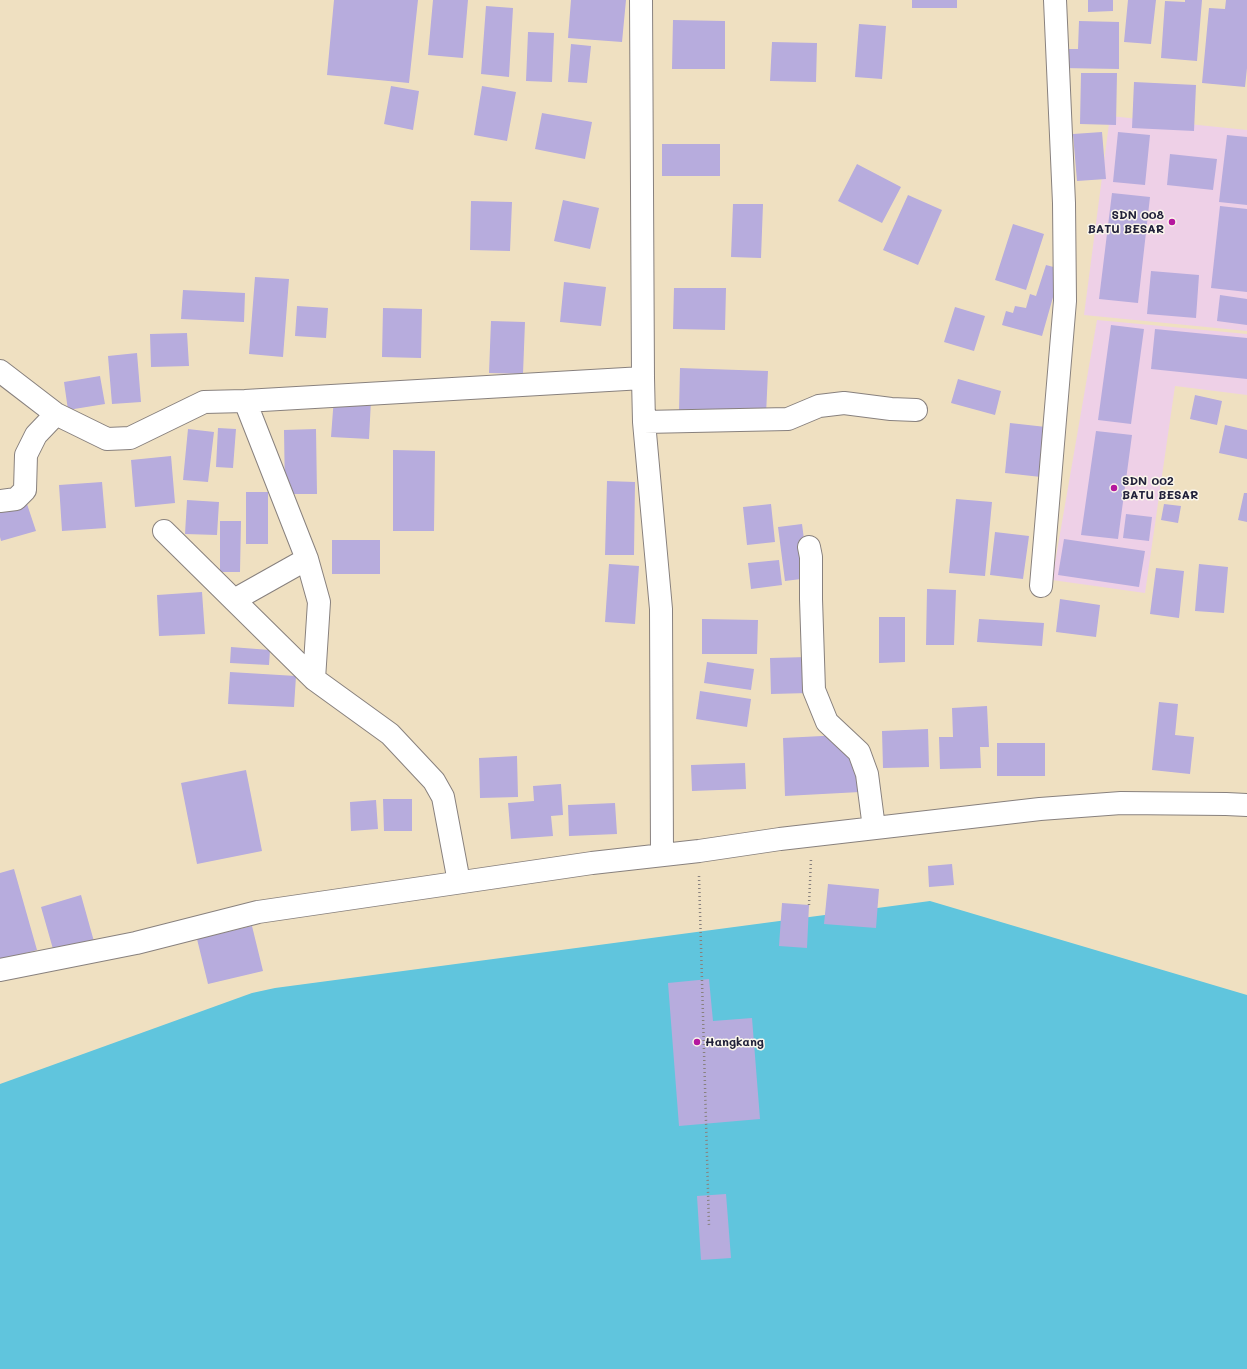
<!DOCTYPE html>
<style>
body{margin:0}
canvas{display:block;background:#efe0c1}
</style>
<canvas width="1247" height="1369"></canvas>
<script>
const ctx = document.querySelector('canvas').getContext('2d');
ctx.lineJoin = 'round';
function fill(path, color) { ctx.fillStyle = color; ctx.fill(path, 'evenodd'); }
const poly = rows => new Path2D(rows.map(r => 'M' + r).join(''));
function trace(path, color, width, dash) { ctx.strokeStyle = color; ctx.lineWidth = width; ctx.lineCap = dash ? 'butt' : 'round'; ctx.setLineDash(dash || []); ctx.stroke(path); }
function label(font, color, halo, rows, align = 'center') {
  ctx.font = font + ' Mali,sans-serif'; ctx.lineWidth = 3; ctx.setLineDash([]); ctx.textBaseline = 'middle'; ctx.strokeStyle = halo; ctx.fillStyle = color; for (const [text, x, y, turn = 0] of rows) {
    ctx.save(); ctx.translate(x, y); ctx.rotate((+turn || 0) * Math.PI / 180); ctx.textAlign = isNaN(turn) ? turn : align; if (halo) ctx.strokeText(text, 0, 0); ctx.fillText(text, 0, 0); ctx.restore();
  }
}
const built = poly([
 [1110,116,1247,130,1247,331,1084,315],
 [1097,320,1247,334,1247,395,1175,386,1145,593,1052,580]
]);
const water = poly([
 [930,901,1247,995,1247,1369,0,1369,0,1084,252,993,275,988]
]);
const building = poly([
 [334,0,418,0,409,83,327,75],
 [433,0,468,0,463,58,428,55],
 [571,0,626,0,622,42,568,38],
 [912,0,957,0,957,8,912,8],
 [1088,0,1113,0,1113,11,1088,12],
 [1128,0,1156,0,1151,44,1124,42],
 [1185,0,1202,0,1197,61,1161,58,1165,1,1185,2],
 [1226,0,1247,0,1247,68,1245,87,1202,83,1209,8,1225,9],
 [486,6,513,8,509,77,481,74],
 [673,20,725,21,725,69,672,69],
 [1079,21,1119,22,1119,69,1062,68,1062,49,1078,49],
 [859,24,886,26,882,79,855,77],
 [528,32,554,33,552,82,526,81],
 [772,42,817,43,816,82,770,81],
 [571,44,591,46,587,83,568,82],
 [1081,73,1117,73,1116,125,1080,124],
 [1134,82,1196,85,1194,131,1132,128],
 [391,86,419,91,413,130,384,124],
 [482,86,516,92,507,141,474,135],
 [542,113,592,122,585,159,535,149],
 [1102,132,1106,179,1077,181,1073,134],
 [1118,132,1150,135,1145,185,1113,182],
 [1227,135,1247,137,1247,205,1219,202],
 [662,144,720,144,720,176,662,176],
 [1170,154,1217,159,1213,190,1167,185],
 [857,164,901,187,882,223,838,201],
 [1112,193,1150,197,1138,303,1099,299],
 [908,195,942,210,918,265,883,250],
 [563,200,599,208,590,249,554,241],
 [471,201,512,202,510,251,470,250],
 [733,204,763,204,761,258,731,257],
 [1220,206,1247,209,1247,292,1211,288],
 [1013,224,1044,234,1026,290,995,280],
 [1046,265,1061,269,1042,336,1002,325,1006,311,1013,313,1015,306,1026,308,1030,294,1036,296],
 [1151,271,1199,275,1196,318,1147,314],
 [255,277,289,279,283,357,249,354],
 [564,282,606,287,601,326,560,322],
 [674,288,726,288,725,330,673,329],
 [183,290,245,293,244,322,181,319],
 [1220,295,1247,299,1247,325,1217,321],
 [297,306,328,308,326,338,295,336],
 [955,307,985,316,974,351,944,342],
 [383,308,422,309,421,358,382,357],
 [491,321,525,322,523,374,489,373],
 [1111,325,1144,329,1131,424,1098,420],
 [1155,329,1247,338,1247,379,1151,369],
 [187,333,189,366,151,367,150,334],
 [137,353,141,402,112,404,108,356],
 [680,368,768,371,766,415,679,412],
 [100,376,105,404,68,410,64,382],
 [958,379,1001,391,995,415,951,403],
 [1195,395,1222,401,1217,425,1190,419],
 [334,397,371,400,369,439,331,437],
 [1010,423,1046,427,1041,477,1005,473],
 [1225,425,1247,430,1247,459,1219,453],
 [218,428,236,429,233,468,216,467],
 [188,429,214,432,208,482,183,480],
 [316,429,317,494,285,494,284,430],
 [1096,431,1132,435,1118,539,1081,535],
 [393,450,435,451,434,531,393,531],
 [171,456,175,503,135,507,131,460],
 [607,481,635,482,634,555,605,555],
 [102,482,106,528,62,531,59,485],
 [246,492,268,492,268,544,246,544],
 [1244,493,1247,493,1247,522,1238,520],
 [956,499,992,502,985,576,949,573],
 [187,500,219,502,217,535,185,534],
 [26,501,36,531,1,541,0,537,0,509],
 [771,504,775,542,747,545,743,507],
 [1164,504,1181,506,1178,523,1161,520],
 [1126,514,1152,517,1149,541,1123,538],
 [220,521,241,521,240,572,220,572],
 [802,524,809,578,785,581,778,527],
 [995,532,1029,536,1023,579,990,575],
 [1064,539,1145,551,1139,587,1058,575],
 [332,540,380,540,380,574,332,574],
 [779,560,782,585,751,589,748,563],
 [609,564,639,566,635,624,605,622],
 [1199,564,1228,567,1224,613,1195,611],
 [1156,568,1184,571,1179,618,1150,614],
 [927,589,956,590,954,645,926,645],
 [202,592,205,634,159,636,157,595],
 [1060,599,1100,605,1096,637,1056,632],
 [879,617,905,617,905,662,879,663],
 [702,619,758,620,757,654,702,654],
 [979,619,1044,623,1042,646,977,642],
 [231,647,270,650,269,665,230,663],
 [808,657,809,693,771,694,770,658],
 [707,662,754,669,751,690,704,683],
 [230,672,296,676,294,707,228,704],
 [700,691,751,699,747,727,696,719],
 [1159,702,1178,704,1175,735,1194,737,1190,774,1152,770],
 [987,706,989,747,980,747,981,768,940,769,939,737,953,737,952,708],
 [928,729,929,767,883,768,882,731],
 [842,735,858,751,860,792,785,796,783,738],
 [997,743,1045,743,1045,776,997,776],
 [517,756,518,797,480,798,479,758],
 [745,763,746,789,692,791,691,765],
 [246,770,262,851,197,864,181,783],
 [561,784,563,815,551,816,553,836,511,839,508,803,534,801,533,786],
 [383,799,412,799,412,831,384,831],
 [376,800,378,829,351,831,350,802],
 [615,803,617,834,569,836,568,805],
 [952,864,954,885,929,887,928,866],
 [14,869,37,950,0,960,0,873],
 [828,884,879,889,876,928,824,924],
 [81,895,95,945,55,956,41,907],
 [782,903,809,905,807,948,779,946],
 [252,926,263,971,208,984,197,939],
 [709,979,713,1021,752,1018,760,1119,679,1126,668,983],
 [726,1194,731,1258,701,1260,697,1196]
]);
const path = poly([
 [699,876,709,1226],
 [809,905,811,859]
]);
const street = poly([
 [641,0,643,378],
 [0,371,56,414,107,439,130,438,204,402,245,401,643,378,644,422,661,609,662,855],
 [245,401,307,559,319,602,314,679],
 [644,422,788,419,819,406,844,403,891,409,916,410],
 [0,501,16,499,25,490,26,455,36,435,56,414],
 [164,531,314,679,390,734,434,781,443,797,459,882],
 [809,547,811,557,811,599,814,690,827,722,859,752,867,774,874,828],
 [1041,586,1065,301,1064,203,1055,0],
 [234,600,307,559],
 [0,970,136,943,258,912,592,863,699,851,780,839,1040,809,1121,803,1226,804,1247,805]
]);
const markers = [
 [1172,222,4,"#b5179e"],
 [1114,488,4,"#b5179e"],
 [697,1042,4,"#b5179e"]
];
const poiNames = [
 ["SDN 008",1164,215,"right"],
 ["BATU BESAR",1164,229,"right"],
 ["SDN 002",1122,481],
 ["BATU BESAR",1122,495],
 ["Hangkang",705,1042]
];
fill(built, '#eed0e7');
fill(water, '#60c5dd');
fill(building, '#b7acdd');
trace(street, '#88817e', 24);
trace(path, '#88817e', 2.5, [1, 3]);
trace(street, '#fff', 22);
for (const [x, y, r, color] of markers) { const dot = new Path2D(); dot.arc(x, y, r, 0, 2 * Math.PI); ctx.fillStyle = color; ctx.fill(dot); trace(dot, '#fbf7ec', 1.5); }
label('bold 12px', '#22223b', '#fbf7ec', poiNames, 'left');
</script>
